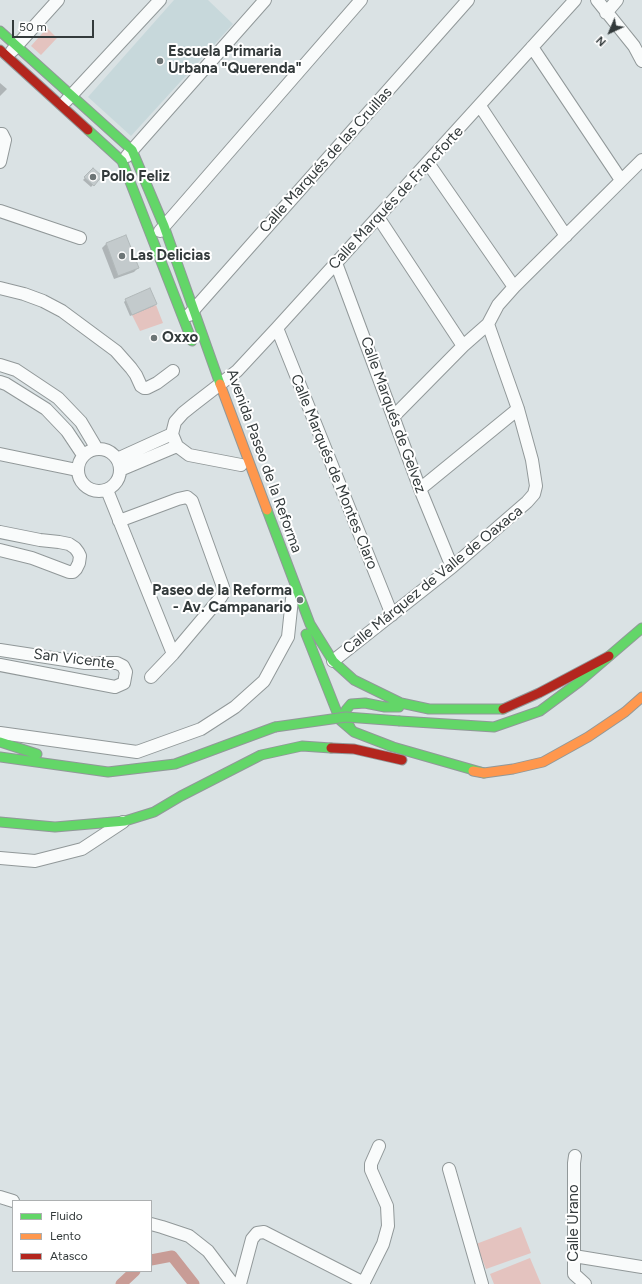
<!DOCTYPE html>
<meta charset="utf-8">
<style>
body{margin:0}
#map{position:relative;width:642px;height:1284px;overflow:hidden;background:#dae2e4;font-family:Figtree,sans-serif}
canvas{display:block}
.legend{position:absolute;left:12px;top:1200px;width:140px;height:72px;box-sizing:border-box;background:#fff;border:1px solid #adb0b1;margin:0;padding:5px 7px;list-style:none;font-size:12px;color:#333a3b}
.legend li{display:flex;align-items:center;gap:8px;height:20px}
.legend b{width:20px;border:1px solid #adb0b1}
.north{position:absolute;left:590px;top:12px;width:40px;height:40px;-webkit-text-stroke:3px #fff;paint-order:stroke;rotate:224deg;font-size:11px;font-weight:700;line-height:16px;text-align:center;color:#333a3b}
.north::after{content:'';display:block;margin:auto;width:14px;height:18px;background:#333a3b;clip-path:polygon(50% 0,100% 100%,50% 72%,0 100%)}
.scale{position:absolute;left:12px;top:20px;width:82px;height:18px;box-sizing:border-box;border:2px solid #333a3b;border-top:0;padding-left:5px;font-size:12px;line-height:14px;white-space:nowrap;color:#333a3b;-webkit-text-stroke:3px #fff;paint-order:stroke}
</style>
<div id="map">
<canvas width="642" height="1284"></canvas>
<ul class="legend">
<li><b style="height:5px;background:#63d668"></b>Fluido</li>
<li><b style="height:5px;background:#ff974d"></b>Lento</li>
<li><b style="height:5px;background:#b3261e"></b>Atasco</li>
</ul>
<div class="north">N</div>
<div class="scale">50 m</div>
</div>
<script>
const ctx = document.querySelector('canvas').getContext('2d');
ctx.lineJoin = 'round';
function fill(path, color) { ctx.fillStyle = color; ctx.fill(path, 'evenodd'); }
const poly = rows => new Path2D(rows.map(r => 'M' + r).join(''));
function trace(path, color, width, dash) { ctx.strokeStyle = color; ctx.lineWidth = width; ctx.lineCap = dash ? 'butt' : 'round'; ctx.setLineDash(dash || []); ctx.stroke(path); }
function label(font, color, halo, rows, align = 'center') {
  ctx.font = font + ' Figtree,sans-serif'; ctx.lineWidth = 4; ctx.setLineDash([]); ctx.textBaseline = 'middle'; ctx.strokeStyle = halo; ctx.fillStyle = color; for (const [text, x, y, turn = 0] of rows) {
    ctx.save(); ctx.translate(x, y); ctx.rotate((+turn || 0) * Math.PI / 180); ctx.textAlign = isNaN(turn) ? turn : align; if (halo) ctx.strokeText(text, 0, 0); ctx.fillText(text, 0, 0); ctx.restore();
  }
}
const built = poly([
 [174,0,208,0,233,24,131,136,88,97]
]);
const green = poly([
 [47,28,57,38,41,55,31,46],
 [156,305,163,323,140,331,132,315],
 [521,1227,531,1253,486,1269,476,1244],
 [530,1258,541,1284,494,1284,490,1274]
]);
const shadow = poly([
 [0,83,7,89,0,96],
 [93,169,101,176,91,187,83,180],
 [126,236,138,268,134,272,114,279,102,248,106,244],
 [126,300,156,303,154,306,130,316,124,302]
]);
const canal = poly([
 [151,1260,172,1256,194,1284],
 [121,1284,135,1271]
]);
const building = poly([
 [93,168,102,176,94,186,84,177,93,168],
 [126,235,139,268,118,276,106,243,126,235],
 [150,288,157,304,132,315,125,299,150,288]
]);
const street = poly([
 [597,0,634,46,642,61],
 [606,13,617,0],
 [532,47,621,180],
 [12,51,58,0],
 [66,101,160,0],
 [480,106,566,236],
 [0,134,2,134,5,140,0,162],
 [127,156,265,0],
 [428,163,514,287],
 [0,211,80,238],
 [378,217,463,346],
 [160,231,361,0],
 [336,263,420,489,452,567],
 [0,288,24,294,43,301,62,311,116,351,131,368,136,375,141,386,144,388,147,388,157,383,173,371],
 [189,315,468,0],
 [277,328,392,615],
 [0,365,16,370,58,398,81,422,97,449],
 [0,382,6,384,46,409,67,431,83,455],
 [394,416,463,346,488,324,498,305,514,287,642,160],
 '78 470a21 21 0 1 1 42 0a21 21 0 1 1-42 0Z',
 [0,454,77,470],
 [117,459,172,434],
 [241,465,189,455,177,446,172,434,175,422,183,413,193,405,237,371,277,328,575,0],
 [120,470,177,446],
 [420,489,518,409],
 [107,490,173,654],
 [119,521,178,499,187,497,192,501,223,587,224,592,221,597,173,654,151,677],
 [0,532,40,540,59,542,69,544,75,548,78,552,80,556,79,563,76,569,73,572,69,572,32,558,0,550],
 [0,650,85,663,117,663,123,666,126,672,124,683,115,687,0,665],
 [333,661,452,567,527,502,534,494,536,486,532,460,518,409,488,324],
 [0,733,137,752,201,729,235,707,264,681,288,637,292,599],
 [0,858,35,861,82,849,123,822],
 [575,1156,574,1163,574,1274,585,1284],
 [449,1169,482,1284],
 [0,1197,13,1201],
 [151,1224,162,1227,189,1236,208,1251,233,1284],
 [574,1256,642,1267],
 [240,1284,252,1239,257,1233,264,1232,364,1283],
 [363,1284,383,1244,388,1226,387,1206,371,1170,371,1164,379,1146]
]);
const fast = poly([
 [0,31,132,150,164,226,220,384],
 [88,130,122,161,192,341],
 [267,510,310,624,333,661,354,680,401,703,429,709,503,709],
 [306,634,340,720,354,732,393,747,484,773],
 [400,721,494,727,540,711,579,682,642,628],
 [350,727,344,717,346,710,351,704,365,703,385,707,399,707],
 [0,742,37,754],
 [0,757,108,772,175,764,275,727],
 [0,822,55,827,125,821,154,812,181,796,261,755,302,746,331,748]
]);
const slow = poly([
 [220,384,267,510],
 [473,771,484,773,513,769,543,762,588,737,625,712,642,697]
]);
const jam = poly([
 [0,50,88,130],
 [503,709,539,693,609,656],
 [331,748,354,749,402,760]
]);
const fastBridge = poly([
 [275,727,346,717,400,721]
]);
const markers = [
 [160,61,4,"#6d7576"],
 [93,177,4,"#6d7576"],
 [122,256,4,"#6d7576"],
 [154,338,4,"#6d7576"],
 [300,600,4,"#6d7576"]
];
const poiNames = [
 ["Escuela Primaria",168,52],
 ["Urbana \"Querenda\"",168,69],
 ["Pollo Feliz",101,177],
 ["Las Delicias",130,256],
 ["Oxxo",162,338],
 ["Paseo de la Reforma",292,591,"right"],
 ["- Av. Campanario",292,608,"right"]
];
const streetNames = [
 ["Calle Marqués de las Cruillas",326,160,-48],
 ["Calle Marqués de Francforte",396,198,-47],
 ["Calle Marqués de Gelvez",393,415,70],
 ["Avenida Paseo de la Reforma",264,461,70],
 ["Calle Marqués de Montes Claro",334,472,68],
 ["Calle Márquez de Valle de Oaxaca",433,580,-39],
 ["San Vicente",74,659,7],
 ["Calle Urano",574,1223,-90]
];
fill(built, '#c7d8db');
fill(green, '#e4c3bf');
fill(shadow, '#0003');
trace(canal, '#c89c96', 11);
fill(building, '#c3cacc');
trace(building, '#b1b8b9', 1);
trace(street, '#919899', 14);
trace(fast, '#919899', 11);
trace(slow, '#919899', 11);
trace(jam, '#919899', 11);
trace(street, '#f9fbfb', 12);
trace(fast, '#63d668', 9);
trace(slow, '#ff974d', 9);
trace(jam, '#b3261e', 9);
trace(fastBridge, '#919899', 11, []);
trace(fastBridge, '#63d668', 9);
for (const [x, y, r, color] of markers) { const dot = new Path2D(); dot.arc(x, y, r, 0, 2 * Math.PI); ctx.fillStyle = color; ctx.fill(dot); trace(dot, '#fff', 1.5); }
label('bold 15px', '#333a3b', '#fff', poiNames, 'left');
label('15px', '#333a3b', '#fff', streetNames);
</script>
